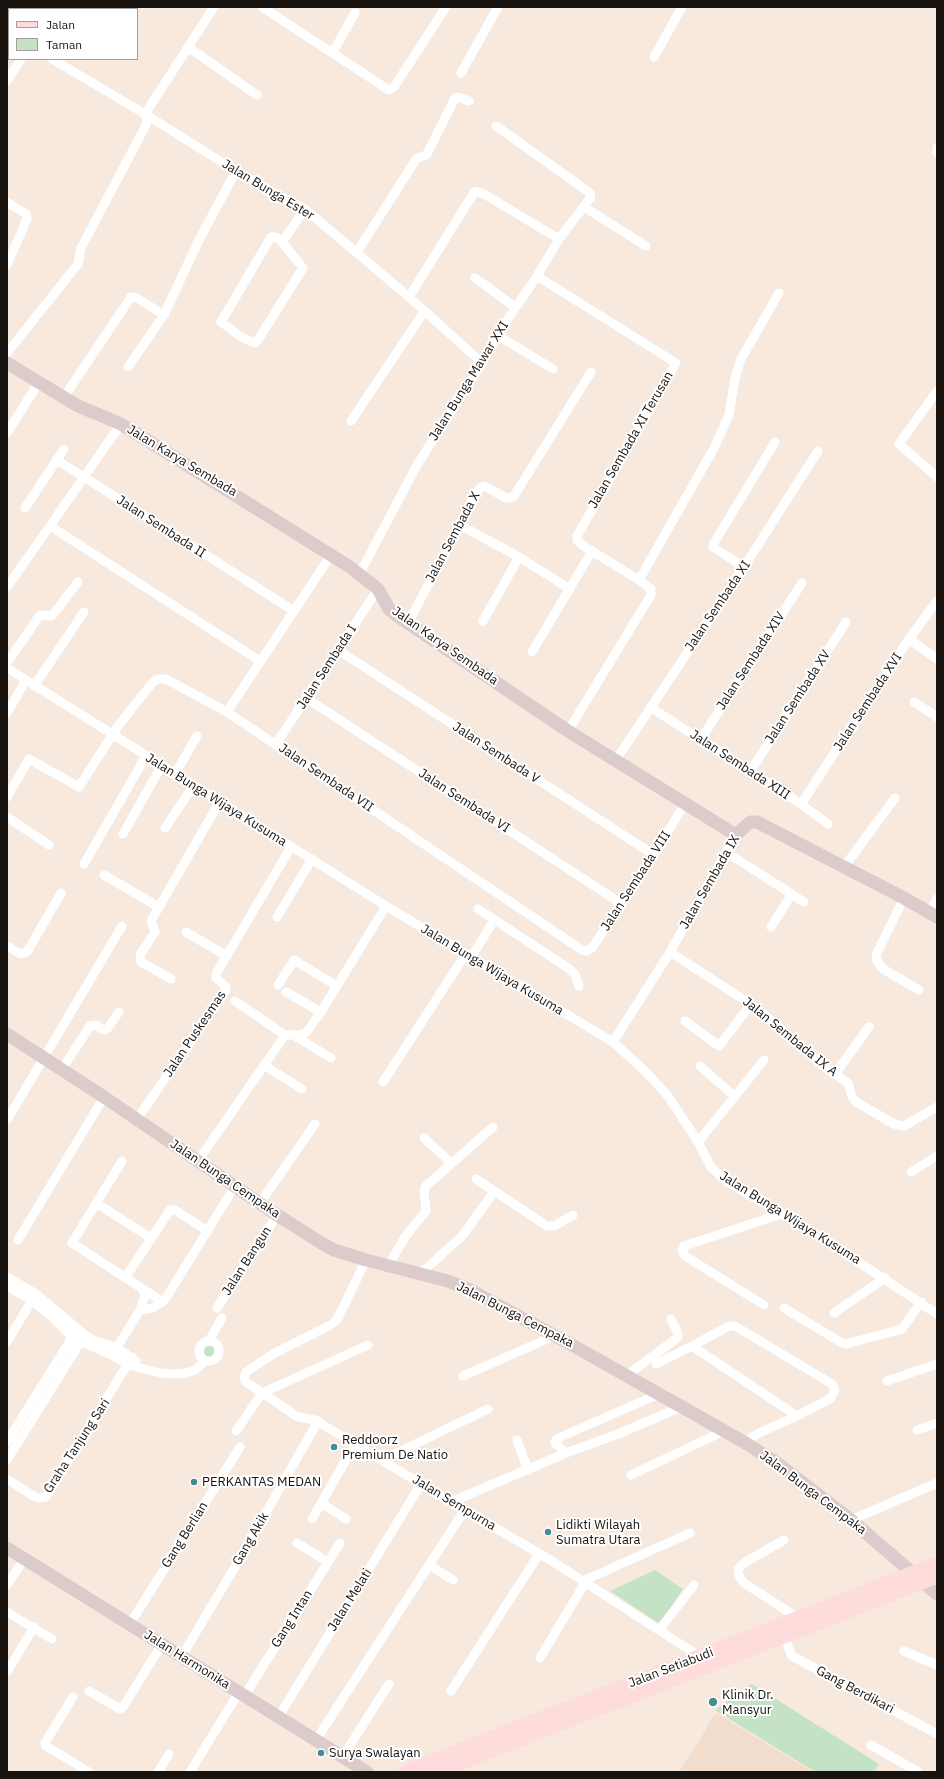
<!DOCTYPE html>
<style>
body{margin:0}
#map{position:relative;width:944px;height:1779px;overflow:hidden;background:#f7e9de;font-family:"IBM Plex Sans",sans-serif}
canvas{display:block}
.frame{position:absolute;inset:0;border:8px solid #18130f;pointer-events:none}
.legend{position:absolute;left:8px;top:8px;width:130px;height:52px;box-sizing:border-box;background:#fff;border:1px solid #a3a19f;margin:0;padding:5px 7px;list-style:none;font-size:12px;color:#18130f}
.legend li{display:flex;align-items:center;gap:8px;height:20px}
.legend b{width:20px;border:1px solid #a3a19f}
</style>
<div id="map">
<canvas width="944" height="1779"></canvas>
<div class="frame"></div>
<ul class="legend">
<li><b style="height:5px;background:#ffdcdc"></b>Jalan</li>
<li><b style="height:11px;background:#c4e3c6"></b>Taman</li>
</ul>
</div>
<script>
const ctx = document.querySelector('canvas').getContext('2d');
ctx.lineJoin = 'round';
function fill(path, color) { ctx.fillStyle = color; ctx.fill(path, 'evenodd'); }
const poly = rows => new Path2D(rows.map(r => 'M' + r).join(''));
function trace(path, color, width, dash) { ctx.strokeStyle = color; ctx.lineWidth = width; ctx.lineCap = dash ? 'butt' : 'round'; ctx.setLineDash(dash || []); ctx.stroke(path); }
function label(font, color, halo, rows, align = 'center') {
  ctx.font = font + ' "IBM Plex Sans",sans-serif'; ctx.lineWidth = 4; ctx.setLineDash([]); ctx.textBaseline = 'middle'; ctx.strokeStyle = halo; ctx.fillStyle = color; for (const [text, x, y, turn = 0] of rows) {
    ctx.save(); ctx.translate(x, y); ctx.rotate((+turn || 0) * Math.PI / 180); ctx.textAlign = isNaN(turn) ? turn : align; if (halo) ctx.strokeText(text, 0, 0); ctx.fillText(text, 0, 0); ctx.restore();
  }
}
const built = poly([
 [718,1714,813,1772,679,1772,705,1731,712,1717]
]);
const green = poly([
 '204 1352a6 6 0 1 1 12 0a6 6 0 1 1-12 0Z',
 [655,1570,683,1589,660,1624,610,1591],
 [752,1684,879,1764,874,1772,815,1772,715,1710]
]);
const street = poly([
 [262,7,389,90,394,87,446,7],
 [7,32,9,34],
 [188,47,257,95],
 [333,52,355,13],
 [654,57,682,7],
 [52,59,145,114,236,171,277,195,305,209,409,297,482,363],
 [461,73,498,7],
 [7,81,21,59],
 [937,148,937,153],
 [7,202,26,214,27,219,7,265],
 [584,207,646,246],
 [282,242,276,237,271,237,221,322,240,336,252,342,255,343,258,340,303,268,282,242,305,209],
 [357,252,417,158,424,156,427,154,455,98,458,97,469,101],
 [537,276,676,363,577,536,577,540,582,545,639,580,651,589,651,595,568,731],
 [475,278,515,307],
 [409,297,475,191,484,194,559,239],
 [497,335,553,369],
 [7,353,78,264,81,248,146,125,147,120,145,114,214,7],
 [128,367,164,315,199,240,236,171],
 [937,391,899,444,937,477],
 [64,397,131,297,137,298,164,315],
 [351,421,424,312],
 [121,424,84,477,294,611],
 [7,433,39,382],
 [56,460,84,477,50,526,260,661],
 [25,508,64,449],
 [460,525,519,557,570,589],
 [744,567,713,547,714,543,775,442],
 [360,573,417,465,482,363,497,335,537,276,559,239,591,197,590,193,496,126],
 [639,580,714,448,729,415,735,378,741,359,779,293],
 [7,587,50,526],
 [483,621,519,557],
 [408,623,460,525,472,499,480,488,485,486,506,498,510,498,514,496,591,372],
 [909,639,937,659],
 [338,650,654,855],
 [532,652,592,551],
 [7,663,40,615,52,616,78,582],
 [7,668,386,906,613,1042,645,1071,668,1096,698,1142,711,1167,726,1181,827,1241,937,1314],
 [34,686,84,612],
 [306,698,622,904],
 [914,702,937,717],
 [650,707,801,804,828,824],
 [227,712,331,555],
 [7,713,26,680],
 [701,739,802,583],
 [276,744,378,589],
 [616,760,744,567,818,451],
 [750,772,846,622],
 [175,774,197,736],
 [7,797,29,759,79,787,118,726,153,682,158,679,166,679,227,712,582,950,587,951,592,948,622,904,654,855,685,803],
 [801,804,909,639,937,601],
 [7,817,49,845],
 [165,828,193,786],
 [123,834,162,765],
 [726,852,804,902],
 [84,864,146,756],
 [844,867,895,798],
 [104,875,159,907],
 [904,898,876,955,877,961,883,969,919,990],
 [478,909,568,968,575,974,579,986],
 [929,912,937,899],
 [277,917,312,859],
 [771,927,792,894],
 [186,932,227,956],
 [7,946,21,954,27,952,61,893],
 [670,952,758,1009,823,1066,848,1083,852,1097,856,1102,894,1124,904,1126,937,1107],
 [471,958,494,920],
 [171,979,141,962,140,955,155,932,151,921,220,801],
 [278,985,294,960,337,986],
 [286,992,321,1012],
 [235,1001,285,1035],
 [685,1021,719,1046,751,1004],
 [293,1035,331,1058],
 [613,1042,670,952,736,835],
 [265,1066,302,1089],
 [700,1066,734,1096],
 [62,1069,90,1026,95,1025,105,1030,107,1029,119,1012],
 [835,1074,869,1027],
 [383,1082,465,955],
 [137,1119,225,992,226,987,216,978,216,974,291,847],
 [7,1120,122,926],
 [424,1138,451,1163],
 [698,1142,764,1060],
 [122,1161,72,1243,163,1302],
 [198,1161,285,1035,299,1035,306,1033,321,1012,386,906],
 [911,1172,937,1156],
 [476,1179,547,1226,554,1226,573,1215],
 [96,1203,151,1238],
 [260,1203,315,1124],
 [18,1240,104,1097],
 [366,1260,337,1320,329,1326,273,1354,246,1372,244,1378,246,1382,298,1417,315,1420,451,1502,552,1561,702,1658],
 [388,1266,405,1237,426,1211,424,1192,426,1186,493,1127],
 [420,1274,462,1236,494,1192],
 [7,1277,36,1294,85,1335,93,1340,117,1348,136,1361],
 [125,1278,170,1210,175,1210,208,1231],
 [7,1286,33,1301,53,1318,73,1338,112,1355,129,1365,160,1373,174,1374,186,1373,195,1370,205,1361],
 [764,1305,685,1256,682,1250,684,1246,781,1214],
 [217,1308,277,1215],
 [784,1308,842,1343,846,1344,902,1329,921,1302],
 [140,1310,153,1308,166,1298,235,1186],
 [834,1313,885,1278],
 '199 1351a10 10 0 1 1 20 0a10 10 0 1 1-20 0Z',
 [209,1341,222,1318],
 [7,1342,35,1295],
 [114,1352,140,1310,145,1296,144,1291],
 [656,1364,692,1346],
 [627,1375,676,1339,678,1336,677,1332,671,1319],
 [463,1376,554,1336],
 [887,1381,937,1364],
 [917,1430,937,1423],
 [236,1431,262,1393,368,1345],
 [517,1440,528,1470],
 [7,1442,75,1333],
 [744,1442,759,1433,797,1416,831,1398,835,1390,832,1384,735,1326,729,1326,692,1346,797,1416],
 [566,1453,555,1443,556,1439,659,1394],
 [7,1460,83,1338],
 [382,1460,488,1409],
 [631,1475,724,1431],
 [7,1479,35,1497,39,1498,46,1497,132,1357],
 [451,1502,566,1453,618,1434,681,1407],
 [321,1503,346,1519],
 [312,1519,355,1444],
 [851,1520,937,1483],
 [784,1540,744,1563,738,1569,739,1576,744,1583,798,1618],
 [297,1543,328,1562],
 [429,1565,453,1580],
 [583,1581,690,1533],
 [7,1585,24,1559],
 [7,1612,52,1639],
 [130,1624,240,1447],
 [659,1630,694,1585],
 [784,1636,792,1656,937,1734],
 [904,1651,937,1665],
 [182,1656,242,1555,318,1421],
 [540,1658,585,1583],
 [7,1672,34,1627],
 [89,1691,120,1709,123,1707,162,1644],
 [451,1691,539,1554],
 [245,1695,340,1543],
 [73,1697,45,1743,46,1746,89,1772],
 [279,1716,421,1484],
 [316,1740,464,1511],
 [871,1745,918,1772],
 [343,1756,389,1684],
 [158,1772,169,1754],
 [190,1772,239,1692]
]);
const secondary = poly([
 [7,363,78,406,121,424,350,567,378,589,389,609,396,615,568,731,736,835,750,822,757,822,904,898,937,917],
 [7,1034,104,1097,277,1215,323,1244,334,1250,366,1260,448,1281,470,1290,572,1345,744,1442,777,1463,851,1520,937,1594],
 [7,1548,367,1772]
]);
const primary = poly([
 [405,1772,937,1564],
 [436,1772,937,1576]
]);
const markers = [
 [334,1447,4,"#458c94"],
 [194,1482,4,"#458c94"],
 [548,1532,4,"#458c94"],
 [713,1702,5,"#458c94"],
 [321,1753,4,"#458c94"]
];
const streetNames = [
 ["Jalan Bunga Ester",268,190,31],
 ["Jalan Bunga Mawar XXI",469,381,-58],
 ["Jalan Sembada XI Terusan",631,440,-60],
 ["Jalan Karya Sembada",182,461,31],
 ["Jalan Sembada II",161,527,33],
 ["Jalan Sembada X",453,537,-62],
 ["Jalan Sembada XI",718,606,-56],
 ["Jalan Karya Sembada",445,646,35],
 ["Jalan Sembada XIV",751,661,-57],
 ["Jalan Sembada I",327,667,-57],
 ["Jalan Sembada XV",798,697,-57],
 ["Jalan Sembada XVI",868,702,-57],
 ["Jalan Sembada V",496,753,33],
 ["Jalan Sembada XIII",740,765,33],
 ["Jalan Sembada VII",326,778,34],
 ["Jalan Bunga Wijaya Kusuma",216,800,32],
 ["Jalan Sembada VI",464,801,33],
 ["Jalan Sembada VIII",636,881,-57],
 ["Jalan Sembada IX",710,882,-60],
 ["Jalan Bunga Wijaya Kusuma",492,970,31],
 ["Jalan Puskesmas",195,1034,-56],
 ["Jalan Sembada IX A",790,1037,39],
 ["Jalan Bunga Cempaka",225,1179,34],
 ["Jalan Bunga Wijaya Kusuma",790,1218,32],
 ["Jalan Bangun",247,1261,-57],
 ["Jalan Bunga Cempaka",515,1315,27],
 ["Graha Tanjung Sari",77,1446,-57],
 ["Jalan Bunga Cempaka",813,1493,37],
 ["Jalan Sempurna",454,1503,31],
 ["Gang Berlian",185,1535,-58],
 ["Gang Akik",251,1539,-60],
 ["Jalan Melati",350,1600,-58],
 ["Gang Intan",292,1619,-58],
 ["Jalan Harmonika",187,1660,32],
 ["Jalan Setiabudi",671,1668,-21],
 ["Gang Berdikari",855,1690,28]
];
const poiNames = [
 ["Reddoorz",342,1440],
 ["Premium De Natio",342,1455],
 ["PERKANTAS MEDAN",202,1482],
 ["Lidikti Wilayah",556,1525],
 ["Sumatra Utara",556,1540],
 ["Klinik Dr.",722,1695],
 ["Mansyur",722,1710],
 ["Surya Swalayan",329,1753]
];
fill(built, '#f2ddcd');
fill(green, '#c4e3c6');
trace(street, '#fff', 9);
trace(secondary, '#dccbcb', 13);
trace(primary, '#ffdcdc', 15);
for (const [x, y, r, color] of markers) { const dot = new Path2D(); dot.arc(x, y, r, 0, 2 * Math.PI); ctx.fillStyle = color; ctx.fill(dot); trace(dot, '#fff', 1.5); }
label('13px', '#18130f', '#fff', streetNames);
label('13px', '#18130f', '#fff', poiNames, 'left');
</script>
